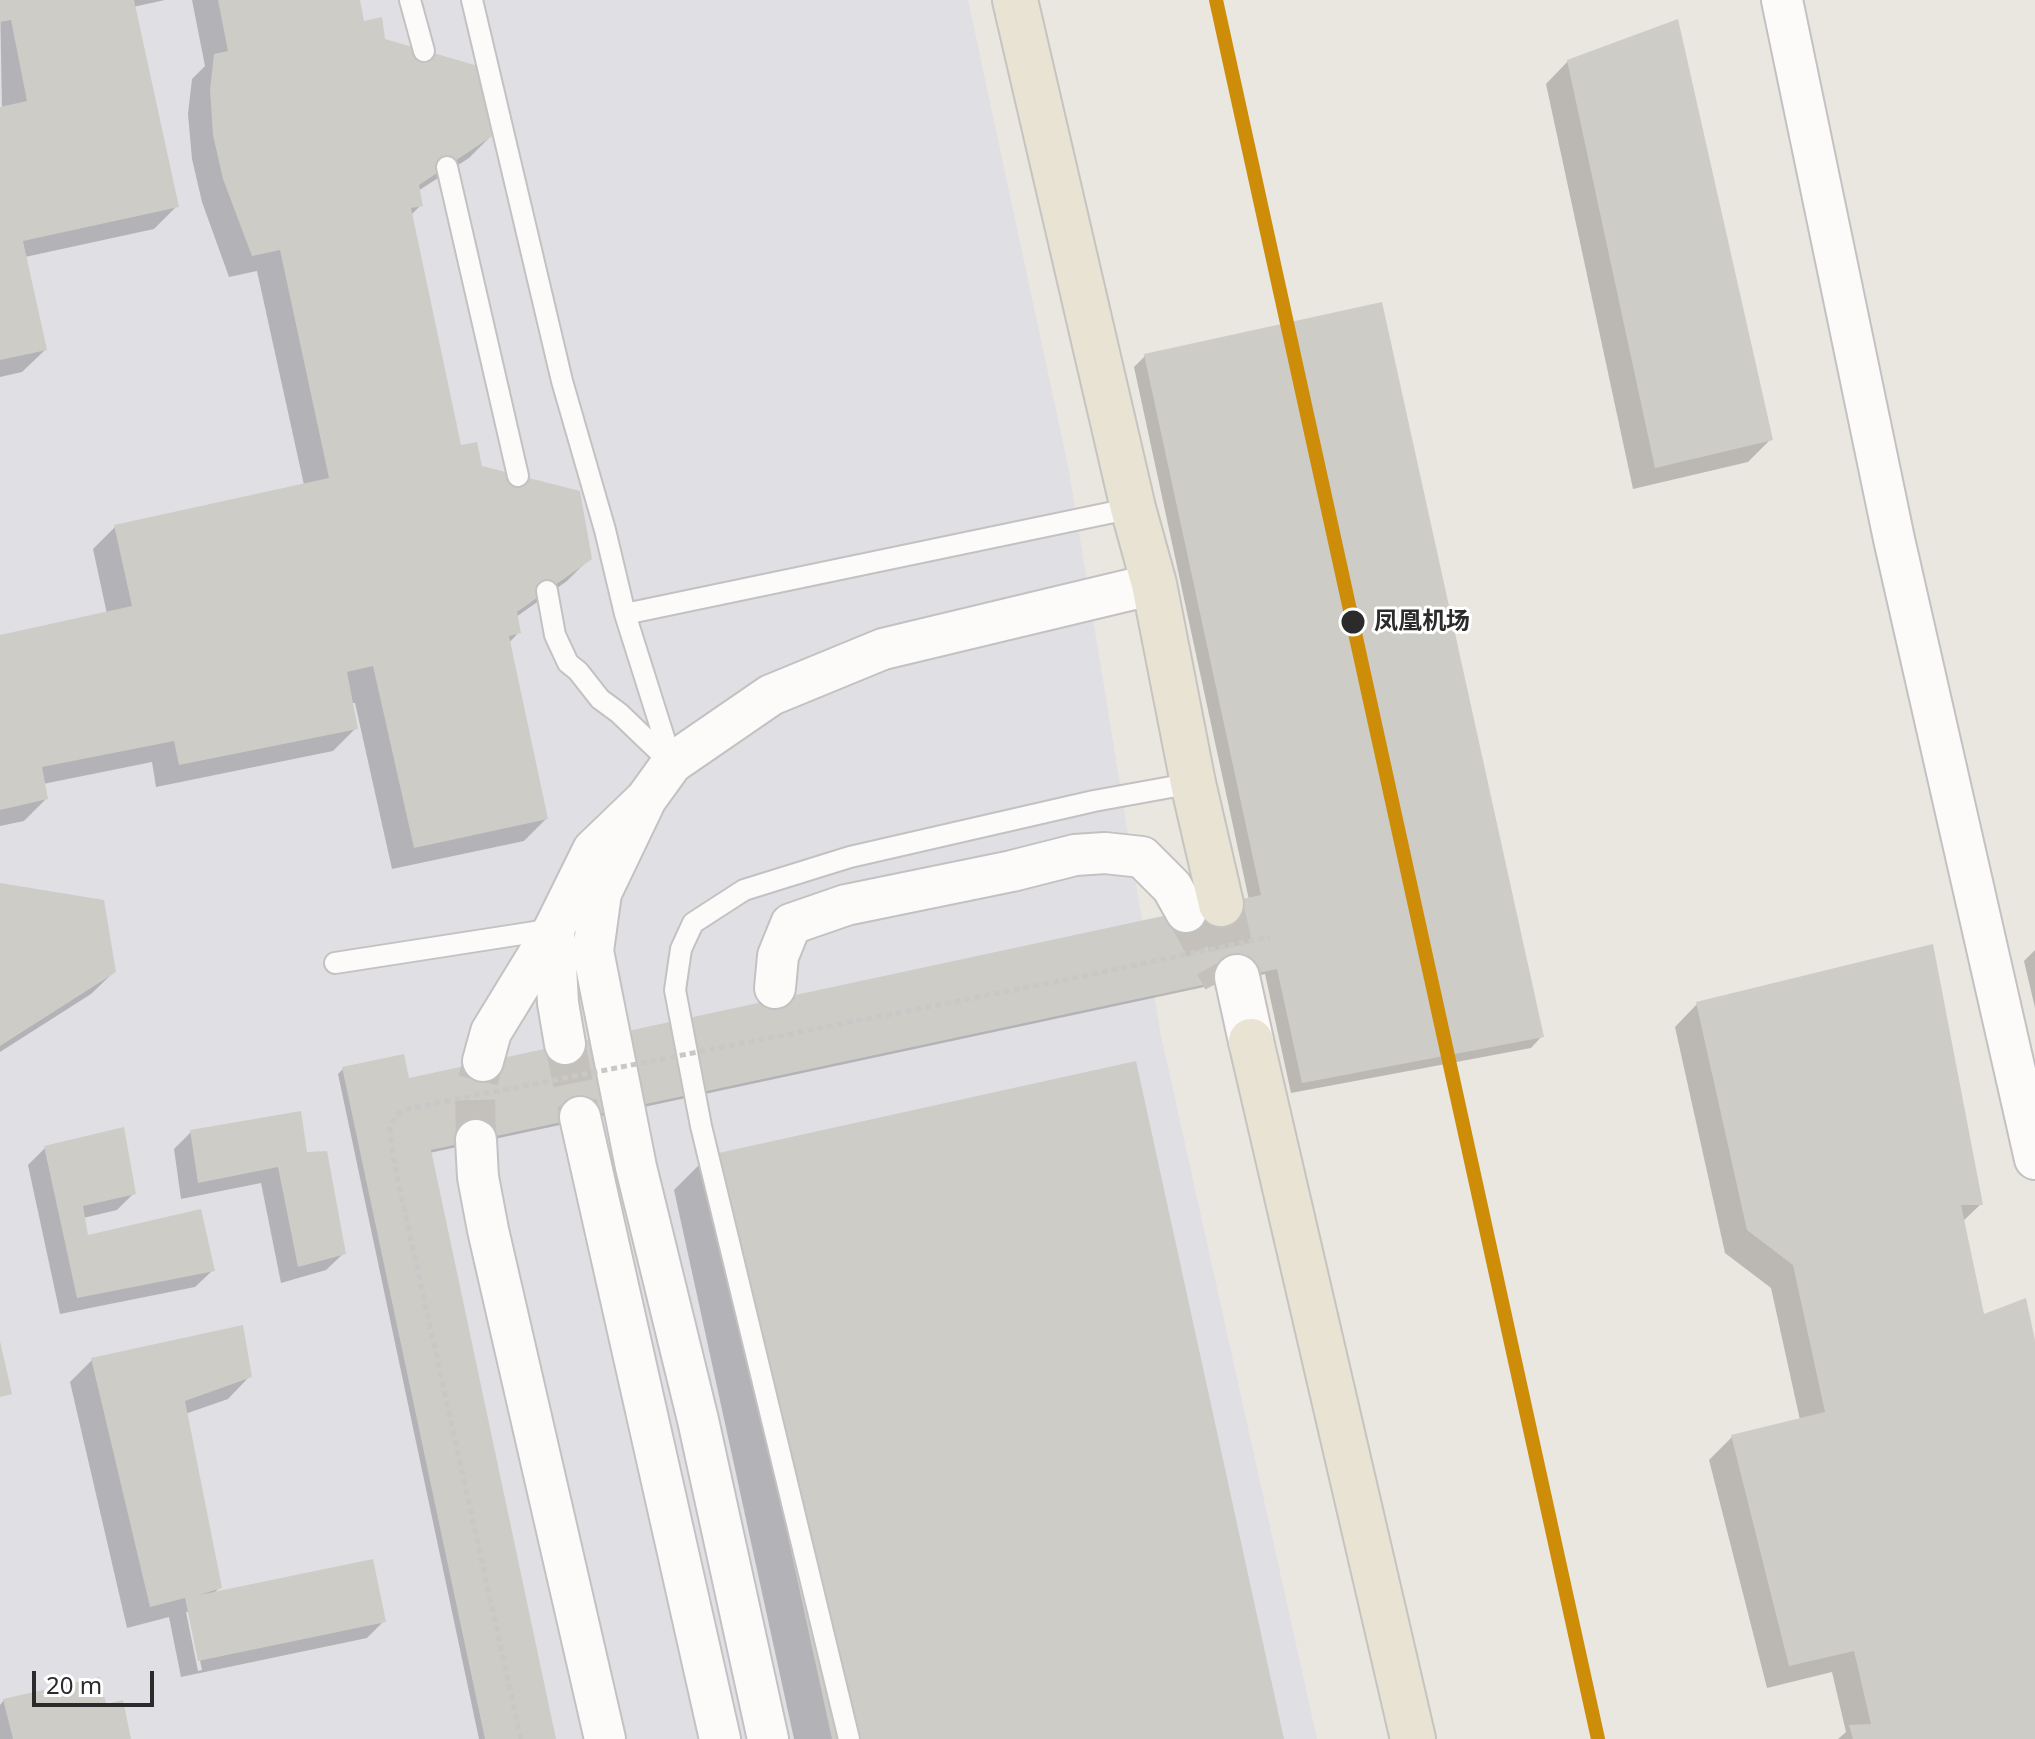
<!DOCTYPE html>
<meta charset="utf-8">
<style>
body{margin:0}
#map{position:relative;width:2035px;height:1739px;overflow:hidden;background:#eae6e0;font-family:"Noto Sans",sans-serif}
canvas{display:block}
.scale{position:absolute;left:32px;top:1671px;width:122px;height:36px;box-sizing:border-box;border:4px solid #2b2b2b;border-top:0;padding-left:10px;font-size:24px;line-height:28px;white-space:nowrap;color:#2b2b2b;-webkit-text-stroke:6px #fff;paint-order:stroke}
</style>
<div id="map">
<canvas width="2035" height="1739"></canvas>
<div class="scale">20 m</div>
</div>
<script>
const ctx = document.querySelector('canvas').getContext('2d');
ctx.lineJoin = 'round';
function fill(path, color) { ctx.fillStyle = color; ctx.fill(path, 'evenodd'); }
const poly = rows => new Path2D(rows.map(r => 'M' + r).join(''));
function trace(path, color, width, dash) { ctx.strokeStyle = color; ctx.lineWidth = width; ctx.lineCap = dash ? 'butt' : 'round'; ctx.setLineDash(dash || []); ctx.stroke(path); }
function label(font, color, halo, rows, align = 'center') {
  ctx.font = font + ' "Noto Sans","Noto Sans SC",sans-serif'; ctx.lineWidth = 6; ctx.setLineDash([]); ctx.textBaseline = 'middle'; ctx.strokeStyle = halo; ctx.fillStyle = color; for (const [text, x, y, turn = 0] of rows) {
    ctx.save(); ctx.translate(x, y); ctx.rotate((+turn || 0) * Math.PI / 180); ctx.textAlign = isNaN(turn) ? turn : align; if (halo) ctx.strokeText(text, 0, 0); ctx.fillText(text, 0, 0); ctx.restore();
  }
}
const airport = poly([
 [0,0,968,0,1069,471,1160,1031,1317,1739,0,1739]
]);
const shadow = poly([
 [0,0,165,0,133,7,177,206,154,229,25,257,45,350,22,372,0,377,0,109,2,108],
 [192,0,358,0,363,23,492,135,469,158,418,191,421,205,411,215,460,447,481,468,590,558,567,581,516,617,518,633,509,643,546,819,524,841,392,869,355,703,351,703,356,728,333,751,156,787,152,762,43,784,46,799,24,821,0,826,0,637,107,614,93,549,115,527,304,485,257,271,229,277,202,202,192,159,188,114,192,79,205,66],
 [1568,61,1771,439,1748,462,1633,489,1546,84],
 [1145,356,1542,1036,1531,1048,1291,1093,1265,974,429,1153,554,1739,479,1739,338,1074,343,1069,407,1080,1249,900,1134,367],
 [0,885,114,972,91,994,0,1052],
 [2035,950,2035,1008,2024,961],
 [1697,1004,1981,1204,1962,1222,1982,1316,2035,1349,2035,1739,1838,1739,1846,1732,1832,1672,1767,1688,1709,1460,1732,1437,1800,1420,1771,1288,1725,1253,1675,1027],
 [191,1132,305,1154,344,1253,326,1270,281,1283,261,1183,181,1199,174,1149],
 [45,1148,134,1193,117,1210,83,1218,86,1238,213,1270,195,1287,60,1314,28,1165],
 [706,1158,1282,1739,794,1739,674,1190],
 [92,1360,250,1376,228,1399,185,1414,220,1587,213,1594,384,1621,367,1638,181,1677,169,1617,127,1628,70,1382],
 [186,1612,190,1612,202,1670,198,1671],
 [4,1700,105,1707,129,1739,0,1739,0,1705]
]);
const building = poly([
 [0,0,134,0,179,207,23,241,47,350,0,360,0,107,27,101,11,20,0,22],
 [218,0,360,0,364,21,382,17,385,39,485,68,494,135,419,185,423,206,411,208,461,445,477,442,482,466,580,491,592,559,517,612,521,633,509,636,548,819,414,848,373,666,347,672,358,729,179,765,174,741,42,767,48,799,0,810,0,635,132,606,114,525,329,478,280,250,252,256,223,179,213,135,210,90,214,54,228,51],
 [1678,19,1773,440,1655,468,1567,60],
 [1382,302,1544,1037,1302,1083,1277,969,431,1150,556,1739,485,1739,342,1067,404,1054,409,1078,1261,895,1144,354],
 [0,883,104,900,116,972,0,1046],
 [1933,944,1983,1205,1961,1205,1984,1314,2026,1298,2035,1340,2035,1739,1853,1739,1849,1725,1871,1724,1854,1651,1789,1666,1731,1435,1825,1412,1793,1265,1747,1230,1696,1002],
 [1136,1061,1284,1739,832,1739,705,1156],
 [301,1111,307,1152,327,1151,346,1254,298,1267,278,1167,198,1183,190,1130],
 [124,1127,136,1194,83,1206,88,1235,201,1209,215,1271,77,1298,44,1146],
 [243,1325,252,1377,185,1401,222,1588,199,1595,373,1559,386,1622,198,1661,185,1598,150,1607,91,1358],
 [0,1341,12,1394,0,1397],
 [100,1677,106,1704,123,1700,131,1739,13,1739,3,1699]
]);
const streetTunnel = poly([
 [1186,912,1223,980],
 [565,1044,580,1117],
 [476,1140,475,1093,483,1061]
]);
const secondaryTunnel = poly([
 [1221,904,1237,977]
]);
const lane = poly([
 [410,0,424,51],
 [472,0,562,381,605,530,625,614,672,763],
 [447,167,518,476],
 [547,591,555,635,568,663,578,671,600,699,619,713,669,761],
 [625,614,1133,508],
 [335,963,554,929],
 [849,1739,701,1126,675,990,681,949,693,923,744,890,850,857,1094,801,1193,783]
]);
const street = poly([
 [1782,0,1894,539,2035,1159],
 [646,799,601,893,593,951,636,1167,698,1420,768,1739],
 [554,929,558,1003,565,1044],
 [775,988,778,956,791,924,846,905,1012,871,1075,855,1105,853,1142,857,1172,887,1186,912],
 [483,1061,491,1032,554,929,593,850,646,799,672,763,771,695,883,649,1154,584],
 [580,1117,720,1739],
 [476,1140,478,1177,488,1230,605,1739]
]);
const secondary = poly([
 [1237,977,1251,1041]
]);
const primary = poly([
 [1015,0,1133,508,1154,584,1193,783,1221,904],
 [1251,1041,1413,1739]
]);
const pathBridge = poly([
 [521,1739,394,1163,390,1129,395,1116,404,1110,417,1107,1055,982,1270,937]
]);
const rail1 = poly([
 [1216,0,1598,1739]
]);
const markers = [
 [1353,622,13,"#2b2b2b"]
];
const stopNames = [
 ["凤凰机场",1374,622]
];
fill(airport, '#e0dfe4');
fill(shadow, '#0003');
fill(building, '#ceccc7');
trace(streetTunnel, '#c4c1bc', 40, [40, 20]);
trace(secondaryTunnel, '#c4c1bc', 44, [44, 22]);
trace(lane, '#c3c2c2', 24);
trace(street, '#c3c2c2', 44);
trace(secondary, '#c3c2c2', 48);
trace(primary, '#c5c4c1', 48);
trace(lane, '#fcfbfa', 20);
trace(street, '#fcfbfa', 40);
trace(secondary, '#fcfbfa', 44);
trace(primary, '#e8e3d2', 44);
trace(pathBridge, '#c8c8c7', 5, [6, 4]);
trace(rail1, '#ce8d09', 14);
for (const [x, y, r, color] of markers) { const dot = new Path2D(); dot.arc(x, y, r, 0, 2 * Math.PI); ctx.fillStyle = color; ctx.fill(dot); trace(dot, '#fff', 3); }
label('bold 24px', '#2b2b2b', '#fff', stopNames, 'left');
</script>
